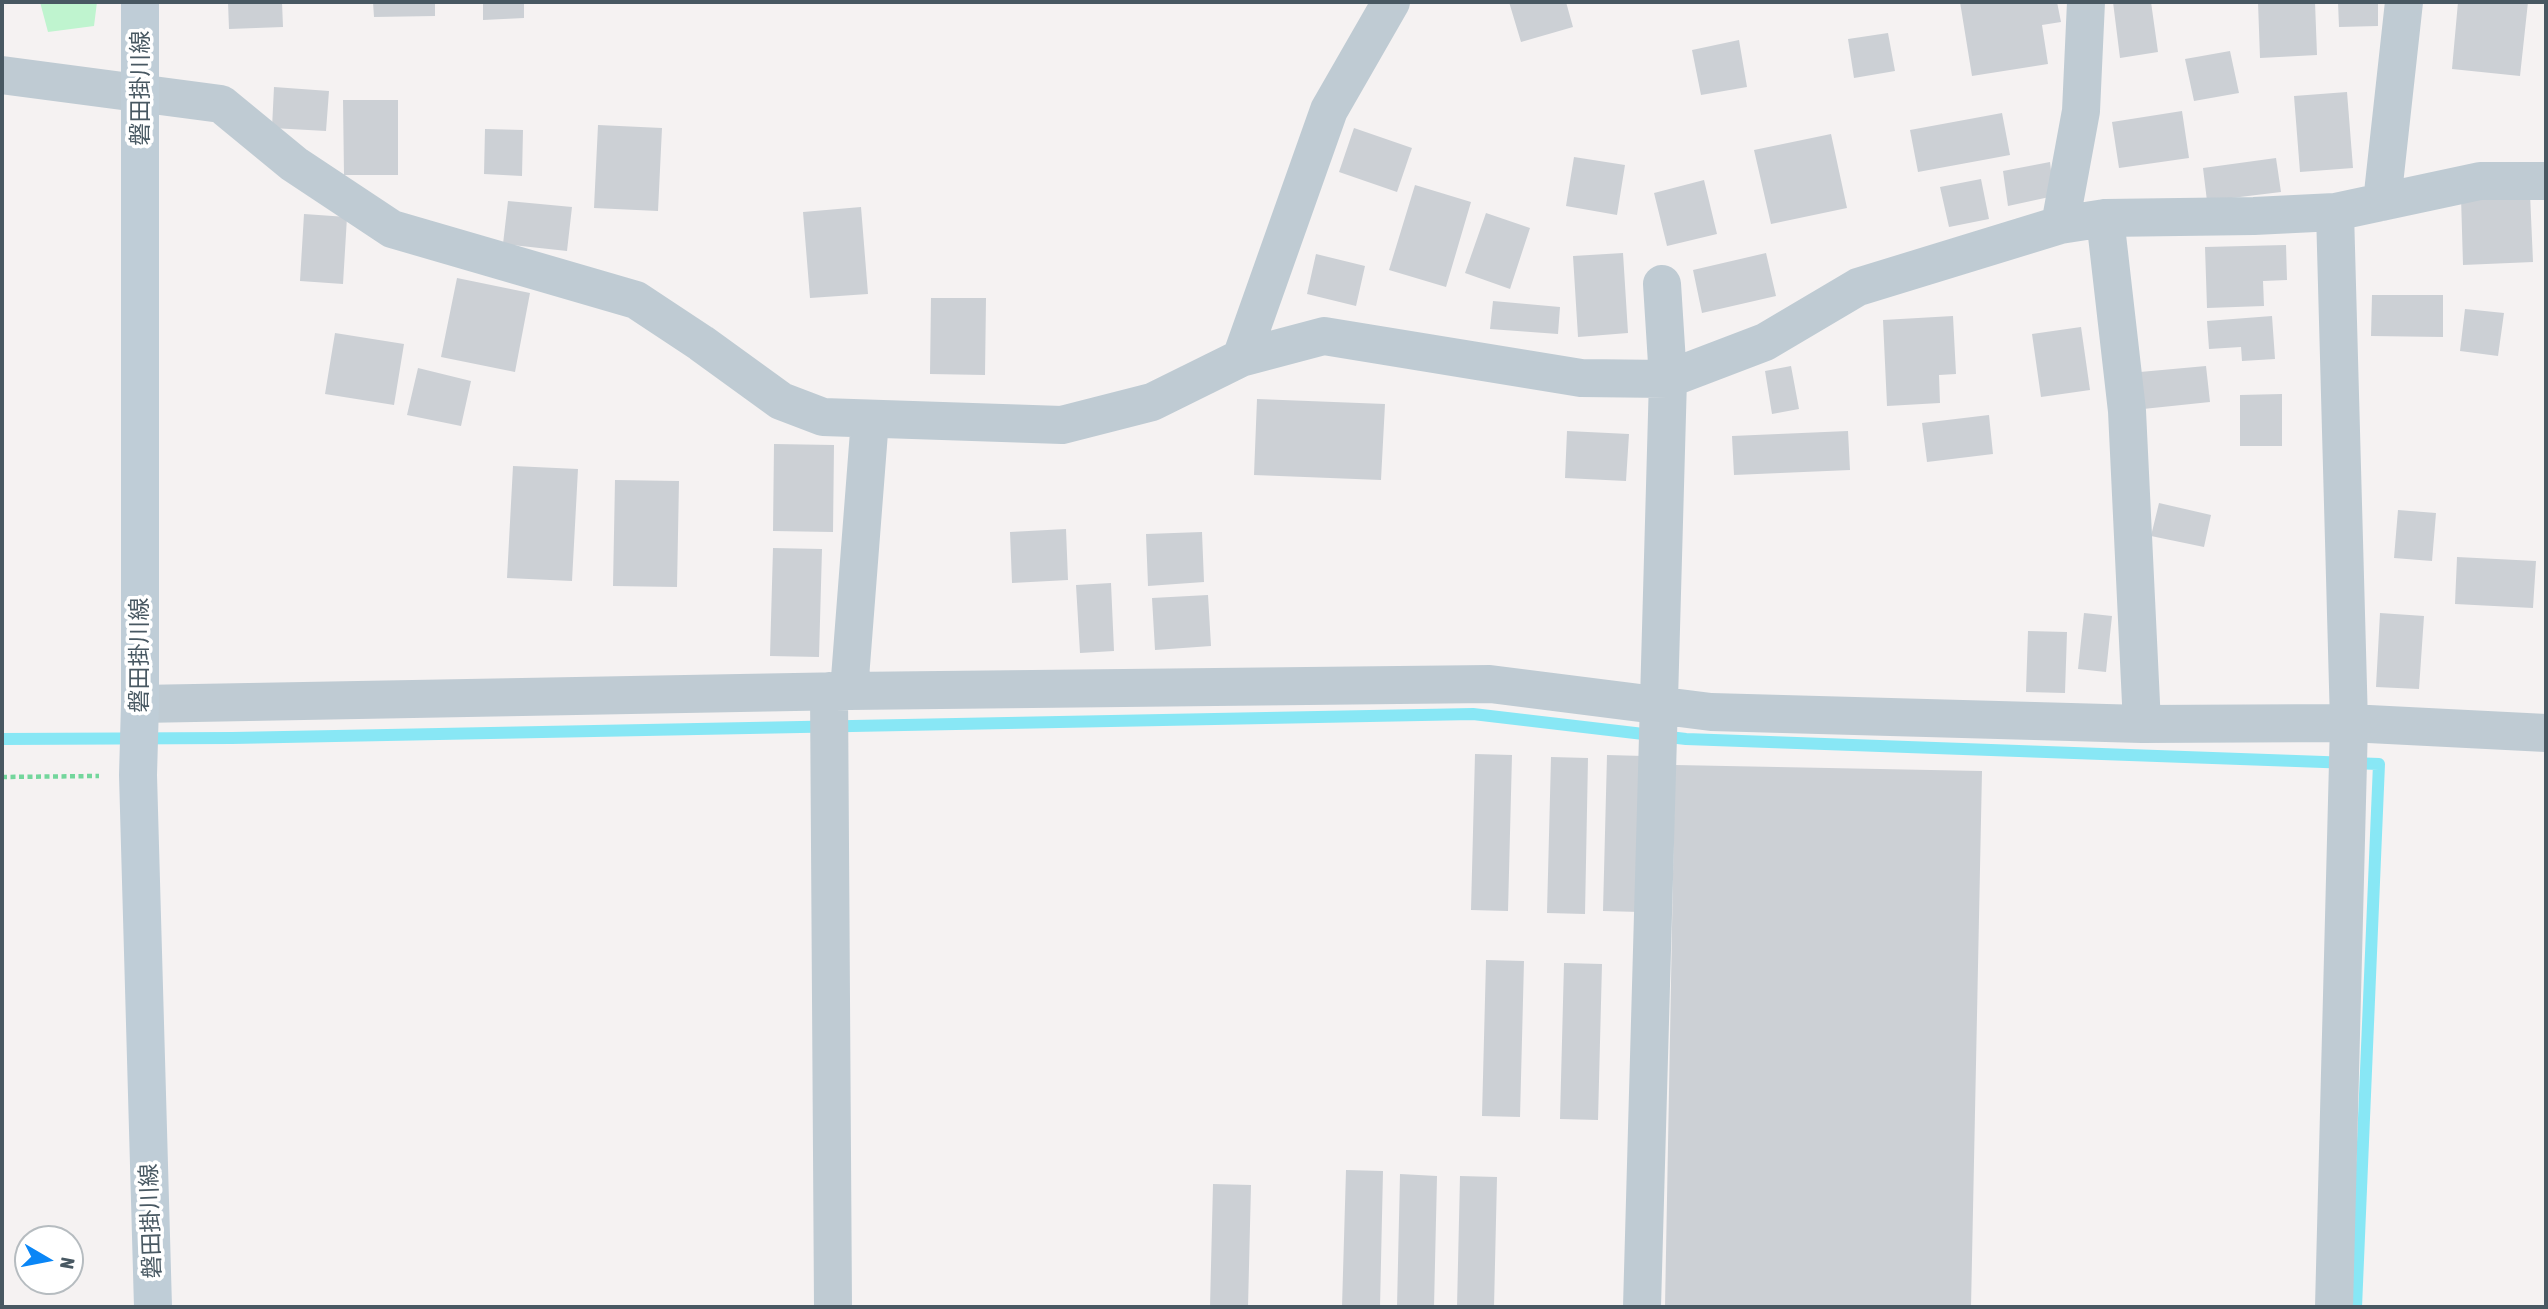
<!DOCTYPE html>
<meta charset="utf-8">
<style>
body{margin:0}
#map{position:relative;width:2548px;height:1309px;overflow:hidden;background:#f5f2f2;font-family:"Asap Condensed",sans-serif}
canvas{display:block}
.frame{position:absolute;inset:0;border:4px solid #485862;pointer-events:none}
.north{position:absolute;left:14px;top:1225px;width:70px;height:70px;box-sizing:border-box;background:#fff;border:2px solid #b6bcc0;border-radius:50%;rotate:100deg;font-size:19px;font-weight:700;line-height:28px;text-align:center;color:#485862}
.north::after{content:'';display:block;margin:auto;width:24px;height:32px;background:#0a86f6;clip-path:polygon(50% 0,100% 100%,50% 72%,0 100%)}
</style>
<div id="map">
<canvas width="2548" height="1309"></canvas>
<div class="frame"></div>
<div class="north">N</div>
</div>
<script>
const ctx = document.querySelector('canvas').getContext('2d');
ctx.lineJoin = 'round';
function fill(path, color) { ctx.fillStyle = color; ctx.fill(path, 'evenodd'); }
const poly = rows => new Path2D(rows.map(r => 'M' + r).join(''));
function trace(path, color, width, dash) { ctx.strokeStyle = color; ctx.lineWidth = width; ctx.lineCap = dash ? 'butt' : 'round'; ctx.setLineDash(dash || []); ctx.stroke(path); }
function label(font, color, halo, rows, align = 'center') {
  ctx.font = font + ' "Asap Condensed","Noto Sans JP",sans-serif'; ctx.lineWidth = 7; ctx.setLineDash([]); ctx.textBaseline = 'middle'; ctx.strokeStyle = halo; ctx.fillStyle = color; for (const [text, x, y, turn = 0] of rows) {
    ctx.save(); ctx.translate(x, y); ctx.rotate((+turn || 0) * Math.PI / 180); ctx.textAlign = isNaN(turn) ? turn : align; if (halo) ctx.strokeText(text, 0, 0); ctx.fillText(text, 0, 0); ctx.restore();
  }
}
const green = poly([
 [40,2,97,2,94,26,48,32]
]);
const stream = poly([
 [2,739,232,738,1473,714,1686,739,2379,764,2356,1307]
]);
const building = poly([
 [228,2,282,2,283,27,229,29],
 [373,2,435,2,435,16,374,17],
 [483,2,524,2,524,18,483,20],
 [1509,2,1566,2,1573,27,1521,42],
 [1960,2,2057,2,2061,22,2042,25,2048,64,1972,76],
 [2113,2,2151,2,2158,52,2120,58],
 [2258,2,2315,2,2317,55,2260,58],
 [2338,2,2378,2,2378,26,2339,27],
 [2458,2,2528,2,2520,76,2452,69],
 [1888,33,1895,71,1854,78,1848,39],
 [1739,40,1747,87,1701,95,1692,50],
 [2230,51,2239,93,2194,101,2185,59],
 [274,87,329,91,326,131,272,128],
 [2347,92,2353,168,2300,172,2294,96],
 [343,100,398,100,398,175,344,175],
 [2182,111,2189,158,2119,168,2112,122],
 [2002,113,2010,155,1918,172,1910,130],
 [598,125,662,128,658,211,594,208],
 [1354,128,1412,148,1397,192,1339,172],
 [485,129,523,130,522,176,484,174],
 [1831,134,1847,208,1771,224,1754,150],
 [1574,157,1625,165,1617,215,1566,206],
 [2276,158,2281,192,2207,201,2203,168],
 [2050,162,2054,196,2008,206,2003,171],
 [1981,179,1989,219,1949,227,1940,187],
 [1704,180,1717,234,1667,246,1654,193],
 [1415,185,1471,202,1446,287,1389,270],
 [2530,194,2533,262,2463,265,2461,197],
 [508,201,572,207,567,251,503,244],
 [861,207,868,294,810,298,803,212],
 [1486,213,1530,228,1510,289,1465,273],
 [304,214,347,217,343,284,300,281],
 [2286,245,2287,280,2263,281,2264,306,2207,308,2205,247],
 [1623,253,1628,333,1578,337,1573,256],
 [1766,253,1776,296,1702,313,1693,270],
 [1316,254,1365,266,1356,306,1307,294],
 [457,278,530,293,515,372,441,357],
 [2372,295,2443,295,2443,337,2371,336],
 [931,298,986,298,985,375,930,374],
 [1493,301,1560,307,1558,334,1490,329],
 [2465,309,2504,313,2498,356,2460,351],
 [1953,316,1956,374,1939,375,1940,403,1887,406,1883,320],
 [2272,316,2275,359,2242,361,2241,347,2209,349,2207,321],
 [2081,327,2090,390,2041,397,2032,334],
 [335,333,404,344,394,405,325,394],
 [1791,366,1799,409,1772,414,1765,371],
 [2206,366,2210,402,2143,409,2140,372],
 [418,368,471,381,461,426,407,415],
 [2282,394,2282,446,2240,446,2240,395],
 [1257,399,1385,404,1381,480,1254,475],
 [1989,415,1993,454,1927,462,1922,423],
 [1567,431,1629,434,1626,481,1565,478],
 [1848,431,1850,470,1734,475,1732,436],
 [774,444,834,445,833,532,773,531],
 [513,466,578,469,572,581,507,578],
 [615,480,679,481,677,587,613,586],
 [2159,503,2211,515,2204,547,2151,536],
 [2398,510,2436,513,2432,561,2394,558],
 [1066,529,1068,580,1012,583,1010,532],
 [1202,532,1204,582,1148,586,1146,534],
 [773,548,822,549,819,657,770,656],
 [2457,557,2536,561,2533,608,2455,604],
 [1111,583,1114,651,1080,653,1076,585],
 [1208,595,1211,646,1155,650,1152,598],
 [2084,613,2112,616,2106,672,2078,669],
 [2380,613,2424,616,2419,689,2376,687],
 [2028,631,2067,632,2065,693,2026,692],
 [1475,754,1512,755,1508,911,1471,910],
 [1607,755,1644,756,1640,912,1603,911],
 [1551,757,1588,758,1585,914,1547,913],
 [1675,765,1982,771,1971,1307,1665,1307],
 [1486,960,1524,961,1520,1117,1482,1116],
 [1564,963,1602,964,1598,1120,1560,1119],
 [1346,1170,1383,1171,1380,1307,1342,1307],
 [1400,1174,1437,1176,1434,1307,1397,1307],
 [1460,1176,1497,1177,1494,1307,1457,1307],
 [1213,1184,1251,1185,1248,1307,1210,1307]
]);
const path = poly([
 [2,777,99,776]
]);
const minor = poly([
 [2,75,221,104,294,164,392,229,636,300,701,343,781,401,823,417,1062,425,1152,402,1241,358,1324,336,1581,378,1668,379,1765,342,1858,287,2060,225,2105,218,2254,216,2335,212,2480,181,2546,181],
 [2382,202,2404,2],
 [2105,218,2127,411,2142,724],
 [2060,225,2081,111,2086,2],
 [1241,358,1329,110,1391,2],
 [829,691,833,1307],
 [849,691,870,419],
 [140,704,849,691,1490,684,1711,712,2142,724,2349,723,2546,733],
 [1642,1307,1668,379,1662,284],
 [2334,1307,2349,723,2335,212]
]);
const secondary = poly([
 [140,2,140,704,138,775,153,1307]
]);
const streetNames = [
 ["磐田掛川線",141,88,-90],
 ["磐田掛川線",140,655,-90],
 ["磐田掛川線",151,1221,-92]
];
fill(green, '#bff4cf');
trace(stream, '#88e7f5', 12);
fill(building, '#ccd0d5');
trace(path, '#73d69c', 4.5, [5, 3.5]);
trace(minor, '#bfcbd3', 38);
trace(secondary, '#bfcdd7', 38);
label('23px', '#485862', '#fff', streetNames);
</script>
